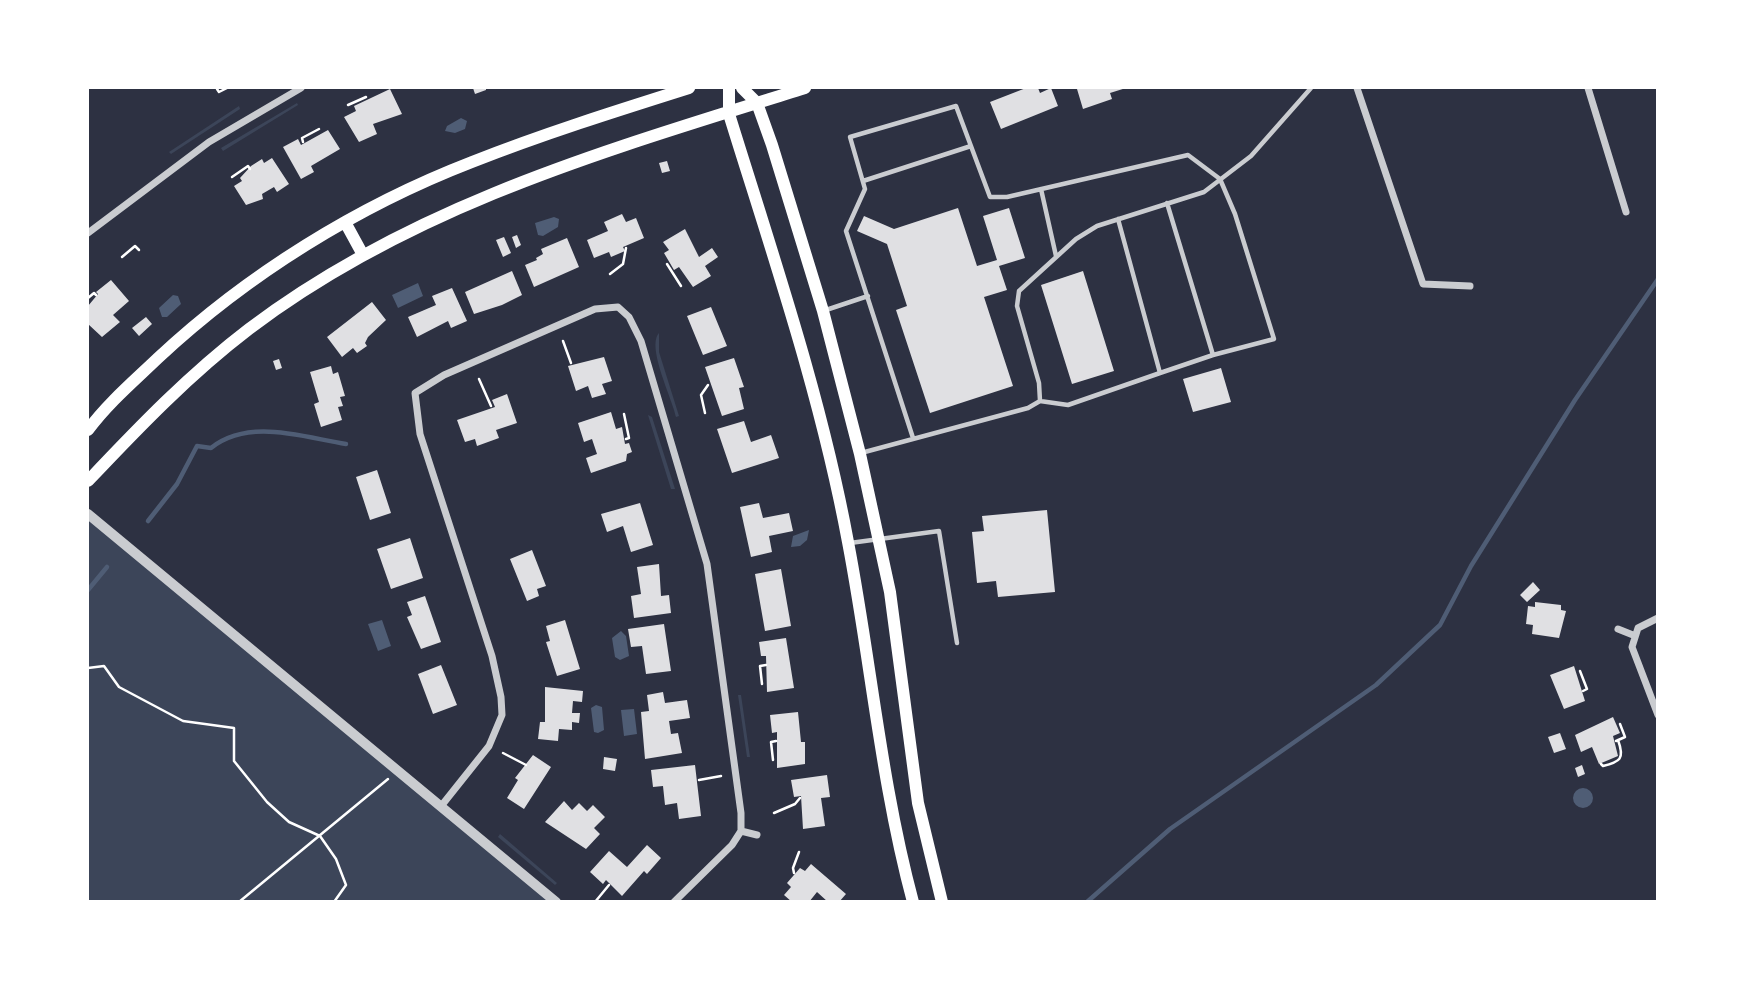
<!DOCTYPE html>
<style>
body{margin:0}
#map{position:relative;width:1745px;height:989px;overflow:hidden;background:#2d3142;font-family:Karla,sans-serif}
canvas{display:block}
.frame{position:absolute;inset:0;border:89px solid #fff;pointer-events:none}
</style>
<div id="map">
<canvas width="1745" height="989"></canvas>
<div class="frame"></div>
</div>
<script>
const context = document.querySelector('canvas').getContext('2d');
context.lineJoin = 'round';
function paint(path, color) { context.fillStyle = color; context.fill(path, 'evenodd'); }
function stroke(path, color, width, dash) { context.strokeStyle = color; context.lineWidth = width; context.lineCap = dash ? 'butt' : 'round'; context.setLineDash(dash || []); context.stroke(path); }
paint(new Path2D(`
 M297 103 298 105 223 151 221 148Z
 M239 106 240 109 171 154 169 152Z
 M659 333V352L679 416 676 417C673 400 646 347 659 333Z
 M648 415 652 417 675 489H671Z
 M88 512 553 901H88Z
 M738 695H741L750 757H747Z
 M500 834 557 883 555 885 498 837Z`), '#3c4559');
paint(new Path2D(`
 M461 118 467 121 465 129 455 133 445 131 447 126Z
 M554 217 559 219 558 227 543 236 538 235 535 223Z
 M418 283 423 296 398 308 392 295Z
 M173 295 178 296 181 304 167 317H162L159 308Z
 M809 530 807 540 800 546 791 547 793 536Z
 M382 620 391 646 378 651 368 624Z
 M621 631 626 636 629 656 620 660 615 657 612 638Z
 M596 705 602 707 604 730 598 733 594 732 591 708Z
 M634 709 637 734 624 736 621 710Z
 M1573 798a10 10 0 1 1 20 0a10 10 0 1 1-20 0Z`), '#4f5d75');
stroke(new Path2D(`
 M148 521 177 484 197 446 211 448C249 418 302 437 346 444
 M88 590 107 567
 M1087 902 1170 829 1376 685 1440 625 1471 566 1575 400 1658 279`), '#4f5d75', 4.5);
paint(new Path2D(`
 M473 88H486V90L475 94Z
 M1026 88H1038L1040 93 1051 88 1058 106 1001 129 990 102Z
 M1081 88H1126L1110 93 1112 99 1083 109 1077 89Z
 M390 89 402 114 373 124 377 134 359 142 344 117 356 111 354 106Z
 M328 130 340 149 311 166 314 172 301 179 283 147 298 139 301 145Z
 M272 158 289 184 277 192 274 187 262 194 263 199 246 205 234 186 242 181 240 178 251 166 262 159 264 163Z
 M667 161 670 171 662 173 659 163Z
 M958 208 977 266 997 260 983 216 1009 208 1025 258 999 266 1007 290 984 297 1013 386 930 413 896 310 907 306 887 244 857 231 864 216 894 229Z
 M622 214 626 222 636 218 644 238 623 247 625 251 611 257 609 252 594 258 587 240 608 231 604 222Z
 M685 229 699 257 712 248 718 257 705 266 711 276 693 287 679 267 674 270 664 253 669 250 663 242Z
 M517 235 521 245 516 248 512 237Z
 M504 237 511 253 503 257 496 240Z
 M567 238 579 267 534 287 525 265 537 260 536 258 543 254 541 249Z
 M512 271 522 295 502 305 474 314 465 292Z
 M1083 271 1114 371 1072 384 1041 285Z
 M111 280 129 301 113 315 120 322 102 337 88 324V306L98 294 96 292Z
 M452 288 467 321 451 328 448 321 417 337 408 317 436 305 432 296Z
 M372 302 386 320 368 337 365 343 367 346 357 353 353 348 342 357 327 337Z
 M711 307 727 346 703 355 687 316Z
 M146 317 152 324 139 336 132 328Z
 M604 357 612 381 602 384 606 394 592 398 588 386 576 391 568 366Z
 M734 358 744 387 739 388 744 409 722 416 705 367Z
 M279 359 282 368 276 370 273 361Z
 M331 366 333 374 338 372 345 396 340 397 343 406 338 407 342 420 321 427 314 404 319 402 310 372Z
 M1221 368 1231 402 1193 412 1183 379Z
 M507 394 517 423 496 430 499 438 477 446 475 439 465 442 457 420 495 407 492 400Z
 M611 412 616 429 622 427 625 444 629 443 632 452 627 454 626 461 591 473 586 458 597 454 592 439 584 442 578 423Z
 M744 421 751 442 771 435 779 458 732 473 717 429Z
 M377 470 391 513 370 520 356 477Z
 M640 503 653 545 631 552 623 526 607 532 601 514Z
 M759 503 763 518 789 513 793 531 769 536 772 552 751 557 740 507Z
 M1047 510 1055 592 998 597 996 581 977 583 972 532 984 531 982 516Z
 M410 538 423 578 391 589 377 549Z
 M532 550 546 586 537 589 539 596 527 601 510 559Z
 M659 564 661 596 669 595 671 613 634 618 631 596 641 594 637 567Z
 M781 569 791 626 765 631 755 574Z
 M1533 582 1540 590 1527 602 1520 595Z
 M425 596 441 642 421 649 407 617 412 615 407 602Z
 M1535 602 1561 605V610L1566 611 1559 638 1532 634 1533 625 1526 624 1528 606 1535 607Z
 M565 620 580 669 557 676 546 642 550 641 546 626Z
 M664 624 671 671 646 674 642 646 631 647 628 629Z
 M786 638 794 688 767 692 766 656H761L759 642Z
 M441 665 457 705 433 714 418 674Z
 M1574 666 1585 701 1564 709 1550 675Z
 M545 687 583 691 582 702 573 701 572 713H580L579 723 572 722V730L559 729 558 741 538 739 540 722H545Z
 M663 692 665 703 687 700 690 718 669 721 671 734 678 733 682 753 645 759 641 712 649 711 647 695Z
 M798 712 801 742H805V764L777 768V732L772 733 770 715Z
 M1613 717 1620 733 1613 736 1618 756 1599 764 1592 747 1581 752 1575 735Z
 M1560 733 1566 749 1554 753 1548 737Z
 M533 755 551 767 524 809 507 798 518 780 515 778Z
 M604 757 617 759 615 771 603 769Z
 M695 765 701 816 679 819 677 803 665 805 663 786 653 787 651 770Z
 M1582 765 1585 774 1578 777 1575 768Z
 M827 775 830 797 821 798 825 826 803 829 801 796 794 797 791 780Z
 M564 801 572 810 579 803 587 811 593 805 605 817 594 828 600 834 586 849 545 822Z
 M647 845 661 858 647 874 644 871 622 896 606 880 603 884 590 872 609 851 627 867Z
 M811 864 846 894 839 902H828L817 892 809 902H792L784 895 791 887 787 883 800 868 805 871Z`), '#e0e0e3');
stroke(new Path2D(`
 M217 89 219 92 227 88
 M348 105 366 97
 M303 142 302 138 319 129
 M232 177 248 166 250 169
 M122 257 135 246 139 250
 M667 264 681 286
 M610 274 623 264 626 248
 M88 298 94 293 96 295
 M563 341 571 363
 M479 379 491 406
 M705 413 701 395 708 385
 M624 414 629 438 626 439
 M88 668 104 666 119 687 183 721 234 728V761L267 802 289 822 320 836 336 859 346 885 334 902
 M1580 671 1587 689 1583 691
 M762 684 760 666 766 665
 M1616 741 1625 737 1620 724
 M503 753 526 765
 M773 760 771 742 776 741
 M1601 764 1603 766C1620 762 1625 759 1618 740
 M699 780 721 776
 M774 813 795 804 800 798
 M794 873 793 868 799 852
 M239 902 388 779
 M595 902 609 885`), '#fff', 2.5);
stroke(new Path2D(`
 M863 181 971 146
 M1041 189 1056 256
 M826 310 868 296
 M1160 373 1213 355 1167 203
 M1040 401 1068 405 1160 373 1118 219
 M913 438 846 231 865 189 850 137 956 106 990 197H1007L1188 155 1220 179 1235 214 1274 339 1213 355
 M861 453 1028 408 1040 401 1039 383 1017 306 1019 291 1076 239 1097 226 1204 192 1251 156 1311 88
 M850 543 939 531 957 643`), '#caccd0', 4.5);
stroke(new Path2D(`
 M1357 88 1423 284 1470 286
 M1588 88 1626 212
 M88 233 209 142 301 88
 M1658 618 1638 628 1632 647 1658 715
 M1618 629 1633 635
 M442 805 489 746 502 715 501 697 492 656 420 434 415 393 444 375 595 309 618 307 629 317 641 341 707 564 741 813V831L732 845 674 902
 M741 831 757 835`), '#caccd0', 7);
stroke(new Path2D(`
 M88 514 556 902`), '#caccd0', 10);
stroke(new Path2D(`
 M729 88V114C773 256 821 396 848 542 871 662 881 783 913 902
 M742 88 757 103 772 145 823 311 860 454 890 592 918 803 942 902
 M345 222 363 255
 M88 430C108 403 134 381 158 358 248 274 358 206 472 162 543 134 616 111 689 88
 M88 481C139 427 190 374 249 329 414 204 611 149 805 88`), '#fff', 12);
</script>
